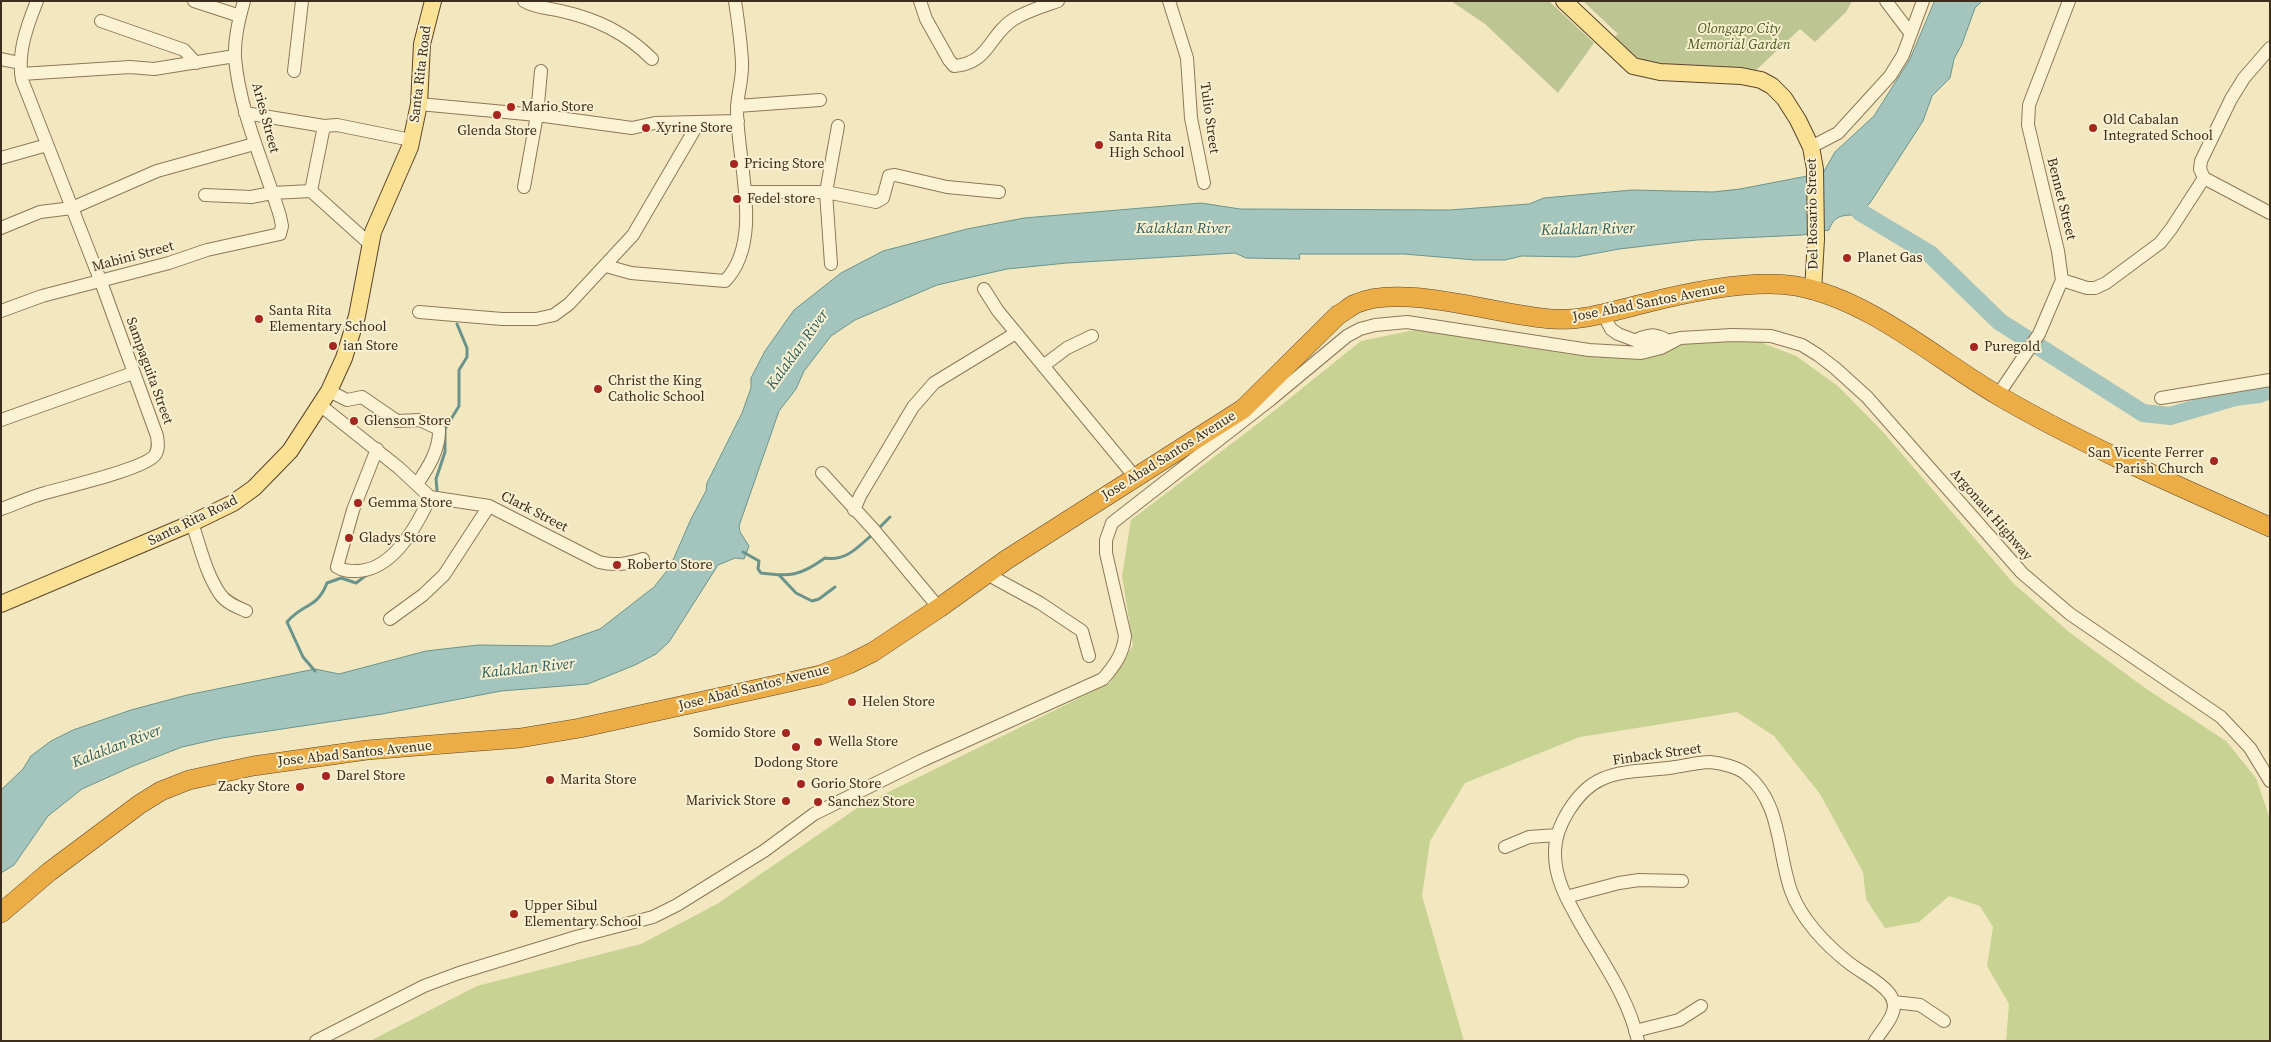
<!DOCTYPE html>
<style>
body{margin:0}
#map{position:relative;width:2271px;height:1042px;overflow:hidden;background:#f3e7c0;font-family:"Source Serif 4",serif}
canvas{display:block}
.frame{position:absolute;inset:0;border:2px solid #3c2d1c;pointer-events:none}
</style>
<div id="map">
<canvas width="2271" height="1042"></canvas>
<div class="frame"></div>
</div>
<script>
const context = document.querySelector('canvas').getContext('2d');
context.lineJoin = 'round';
function paint(path, color) { context.fillStyle = color; context.fill(path, 'evenodd'); }
function stroke(path, color, width, dash) { context.strokeStyle = color; context.lineWidth = width; context.lineCap = dash ? 'butt' : 'round'; context.setLineDash(dash || []); context.stroke(path); }
function drawText(font, color, halo, rows, align = 'center') {
  context.font = font + ' "Source Serif 4",serif'; context.lineWidth = 4; context.setLineDash([]); context.textBaseline = 'middle'; context.strokeStyle = halo; context.fillStyle = color; for (const [text, x, y, turn = 0] of rows) {
    context.save(); context.translate(x, y); context.rotate((+turn || 0) * Math.PI / 180); context.textAlign = isNaN(turn) ? turn : align; if (halo) context.strokeText(text, 0, 0); context.fillText(text, 0, 0); context.restore();
  }
}
paint(new Path2D(`
 M1419 329 1574 355 1642 358 1684 342 1755 340 1796 356 1838 386 1883 432 2013 583 2069 632 2145 688 2226 741 2256 778 2270 819V1041H2006L2009 1004 1987 966 1993 927 1980 906 1949 896 1919 922 1885 928 1866 899 1863 872 1820 794 1774 736 1737 712 1580 737 1465 783 1430 841 1422 896 1464 1041H370L477 986 641 944 717 904 860 806 1110 683 1133 645 1122 576 1131 520 1264 419 1361 341Z`), '#c7d293');
paint(new Path2D(`
 M1451 1H1549L1594 43 1558 93 1485 24Z
 M1583 1H1852L1846 12 1815 42 1800 29 1752 74 1640 66 1613 38 1618 34Z`), '#bdc693');
const water = new Path2D(`
 M1935 1H1982L1975 8 1962 44 1954 59 1950 78 1932 96 1923 121 1870 203 1858 215C1843 215 1834 215 1829 230L1802 235 1697 240 1619 249 1576 257 1522 256 1505 260H1475L1404 254H1299L1300 259 1246 258 1235 253 1067 263 1007 269 937 285 855 320 831 336 804 371 796 389 779 411 739 526 740 532 749 546 744 559 735 558 718 565 669 642 656 654 635 665 588 684 501 691 382 714 222 738 182 747 133 766 82 789 48 816 14 865 1 873V790L23 769 31 756 51 741 73 730 131 710 187 695 315 669 339 674 426 651 478 645 551 646 600 629 654 587 670 567 691 519 706 491 707 483 742 413 751 388V378L765 351 794 310 841 273 883 251 967 229 1024 218 1201 203 1240 209 1450 210 1529 204 1544 198 1632 190 1713 192 1740 189 1823 173 1835 152 1874 116 1910 59Z`);
paint(water, '#a4c5bd');
stroke(water, '#69948c', 1);
stroke(new Path2D(`
 M437 490 436 479 445 452V429L459 406V370L467 357V348L457 324
 M878 529 890 517
 M743 552 759 561 758 569 761 573C790 577 800 576 825 558 846 562 859 546 874 533
 M780 576 796 593 812 601 819 599 835 587
 M315 671 303 657 287 622C303 603 317 609 327 583L341 578 356 583 368 574`), '#69948c', 3);
stroke(new Path2D(`
 M1853 190 1860 212 1930 254 2000 322 2143 413 2170 416 2235 397 2259 394 2270 390`), '#a4c5bd', 18);
const minor = new Path2D(`
 M194 1 240 16
 M524 1C536 8 548 8 561 11 597 19 626 33 652 59
 M920 1 926 19 949 60 954 66C990 63 989 34 1014 19 1027 11 1044 6 1058 1
 M1169 1 1187 58 1191 118 1204 183
 M1886 1 1911 34
 M101 21 184 50 196 63
 M2270 48 2244 78 2231 99 2201 161 2200 169 2204 178 2270 213
 M1 59 20 63
 M294 71 302 1
 M21 74 130 67 154 69 235 56
 M419 104 537 115 632 128 655 123 738 121
 M737 106 820 100
 M245 113 324 126 311 191
 M324 126 337 125 411 140
 M1811 147 1838 133 1890 76 1903 55 1923 1
 M1 158 47 145
 M524 187 537 115 541 71
 M745 192H826L876 202 883 198 889 176 895 175 947 187 999 192
 M205 195 251 197 272 193 311 191 371 245
 M1 228 40 212 72 208 157 171 254 144
 M831 264 826 192 838 126
 M606 266 631 273 725 281C765 240 736 159 737 107 738 92 743 77 742 62 741 42 738 21 735 1
 M2062 280 2087 288H2095L2106 283 2160 243 2171 229 2204 178
 M984 289 998 311 1135 477
 M1 311 42 296 169 263 207 250 280 234 282 226 280 216C264 164 240 113 235 58 234 40 239 18 244 1
 M419 312 502 319H536L554 315 569 304 633 235 699 122
 M1603 314 1611 329 1618 334 1647 345 1680 338 1732 335 1771 336 1802 345 1818 355 1835 368 1867 397 2022 573 2070 614 2221 717 2250 748 2270 781
 M1636 340C1648 334 1654 334 1665 339
 M1043 366 1067 348 1092 336
 M329 391 347 400 362 397 397 421 420 420 439 429C440 449 428 468 417 484
 M1998 395 2039 334 2062 280 2058 251 2028 125 2029 105 2069 1
 M2161 398 2270 380
 M320 405 399 468 430 497 489 506 599 562C615 566 627 564 643 559
 M1 420 133 373
 M377 449 353 510 337 567C343 571 349 571 356 571 392 571 417 526 430 497
 M822 473 874 530 939 608
 M1 509C16 504 30 497 45 493 65 487 145 469 155 455 159 449 158 443 157 436L101 282 22 80C17 53 27 26 37 1
 M854 510 860 496 913 407 934 383 1016 333
 M192 523C200 546 206 574 220 594 226 603 237 607 246 611
 M987 574 1040 603 1082 631 1089 656
 M390 619 423 595 444 575 489 506
 M1505 847 1529 837 1557 835
 M1566 897 1619 883 1639 880 1682 881
 M1894 1002 1920 1005 1944 1021
 M1635 1031 1679 1020 1701 1006
 M316 1041 424 986 459 973 576 937 653 917 677 905 764 851 814 814 921 761 1103 679C1115 665 1123 654 1125 636L1106 553V540L1112 523 1270 400 1347 336 1360 329 1375 325 1407 322 1589 350 1641 353 1661 348 1680 338
 M1638 1041C1629 998 1601 960 1580 923 1568 901 1555 880 1555 854 1554 827 1577 790 1602 779 1624 769 1652 771 1675 767 1686 766 1698 762 1710 762 1720 763 1738 767 1746 774 1782 803 1777 852 1791 891 1801 919 1826 945 1849 963 1862 973 1878 980 1889 993 1892 997 1894 1002 1894 1007 1893 1019 1881 1031 1875 1041`);
const major = new Path2D(`
 M1564 1 1633 66 1660 72 1741 76 1761 80 1772 86 1784 98 1798 120 1811 147 1815 169 1816 239 1813 291
 M1 604 192 523 233 503 254 488 290 451 329 391 344 358 357 316 373 232 410 147 419 104 422 44 433 1`);
const highway = new Path2D(`
 M1 913 49 872 140 804 161 791 189 780 253 766 367 750 520 738 580 728 776 685 820 675 849 664 873 652 939 608 1006 560 1243 409 1338 315C1344 312 1349 307 1355 304 1402 282 1499 316 1553 319 1584 321 1613 311 1642 304 1685 293 1752 279 1796 286 1869 299 1936 359 1999 396 2085 446 2178 486 2270 527`);
stroke(minor, '#8e7756', 14);
stroke(major, '#5b442b', 18);
stroke(highway, '#5b442b', 20);
stroke(minor, '#fcf3d5', 12);
stroke(major, '#fae194', 16);
stroke(highway, '#ecad47', 19);
for (const [x, y, r, color] of [
 [511,107,5,"#a4261f"],
 [497,115,5,"#a4261f"],
 [646,128,5,"#a4261f"],
 [2093,128,5,"#a4261f"],
 [1099,145,5,"#a4261f"],
 [734,164,5,"#a4261f"],
 [737,199,5,"#a4261f"],
 [1847,258,5,"#a4261f"],
 [259,319,5,"#a4261f"],
 [333,346,5,"#a4261f"],
 [1974,347,5,"#a4261f"],
 [598,389,5,"#a4261f"],
 [354,421,5,"#a4261f"],
 [2214,461,5,"#a4261f"],
 [358,503,5,"#a4261f"],
 [349,538,5,"#a4261f"],
 [617,565,5,"#a4261f"],
 [852,702,5,"#a4261f"],
 [786,733,5,"#a4261f"],
 [818,742,5,"#a4261f"],
 [796,747,5,"#a4261f"],
 [326,776,5,"#a4261f"],
 [550,780,5,"#a4261f"],
 [801,784,5,"#a4261f"],
 [300,787,5,"#a4261f"],
 [786,801,5,"#a4261f"],
 [818,802,5,"#a4261f"],
 [514,914,5,"#a4261f"]
]) { const dot = new Path2D(); dot.arc(x, y, r, 0, 2 * Math.PI); context.fillStyle = color; context.fill(dot); stroke(dot, '#f9f0d1', 2); }
drawText('italic 14px', '#495b20', '#f9f0d1', [
 ["Olongapo City",1739,29],
 ["Memorial Garden",1739,45]
]);
drawText('14px', '#3c2d1c', '#f9f0d1', [
 ["Santa Rita Road",421,74,-83],
 ["Aries Street",265,118,75],
 ["Tulio Street",1209,118,82],
 ["Bennet Street",2061,199,76],
 ["Del Rosario Street",1813,214,-91],
 ["Mabini Street",133,257,-15],
 ["Jose Abad Santos Avenue",1649,303,-11],
 ["Sampaguita Street",149,371,70],
 ["Jose Abad Santos Avenue",1169,456,-32],
 ["Clark Street",534,512,27],
 ["Argonaut Highway",1991,515,49],
 ["Santa Rita Road",193,521,-26],
 ["Jose Abad Santos Avenue",754,688,-14],
 ["Jose Abad Santos Avenue",355,754,-6],
 ["Finback Street",1657,755,-8]
]);
drawText('14px', '#3c2d1c', '#f9f0d1', [
 ["Mario Store",521,107],
 ["Old Cabalan",2103,120],
 ["Integrated School",2103,136],
 ["Xyrine Store",656,128],
 ["Glenda Store",497,131,"center"],
 ["Santa Rita",1109,137],
 ["High School",1109,153],
 ["Pricing Store",744,164],
 ["Fedel store",747,199],
 ["Planet Gas",1857,258],
 ["Santa Rita",269,311],
 ["Elementary School",269,327],
 ["ian Store",343,346],
 ["Puregold",1984,347],
 ["Christ the King",608,381],
 ["Catholic School",608,397],
 ["Glenson Store",364,421],
 ["San Vicente Ferrer",2204,453,"right"],
 ["Parish Church",2204,469,"right"],
 ["Gemma Store",368,503],
 ["Gladys Store",359,538],
 ["Roberto Store",627,565],
 ["Helen Store",862,702],
 ["Somido Store",776,733,"right"],
 ["Wella Store",828,742],
 ["Dodong Store",796,763,"center"],
 ["Darel Store",336,776],
 ["Marita Store",560,780],
 ["Gorio Store",811,784],
 ["Zacky Store",290,787,"right"],
 ["Marivick Store",776,801,"right"],
 ["Sanchez Store",828,802],
 ["Upper Sibul",524,906],
 ["Elementary School",524,922]
], 'left');
drawText('italic 15px', '#295e5e', '#f9f0d1', [
 ["Kalaklan River",1183,229],
 ["Kalaklan River",1588,230,-1],
 ["Kalaklan River",798,350,-54],
 ["Kalaklan River",528,669,-6],
 ["Kalaklan River",117,747,-21]
]);
</script>
